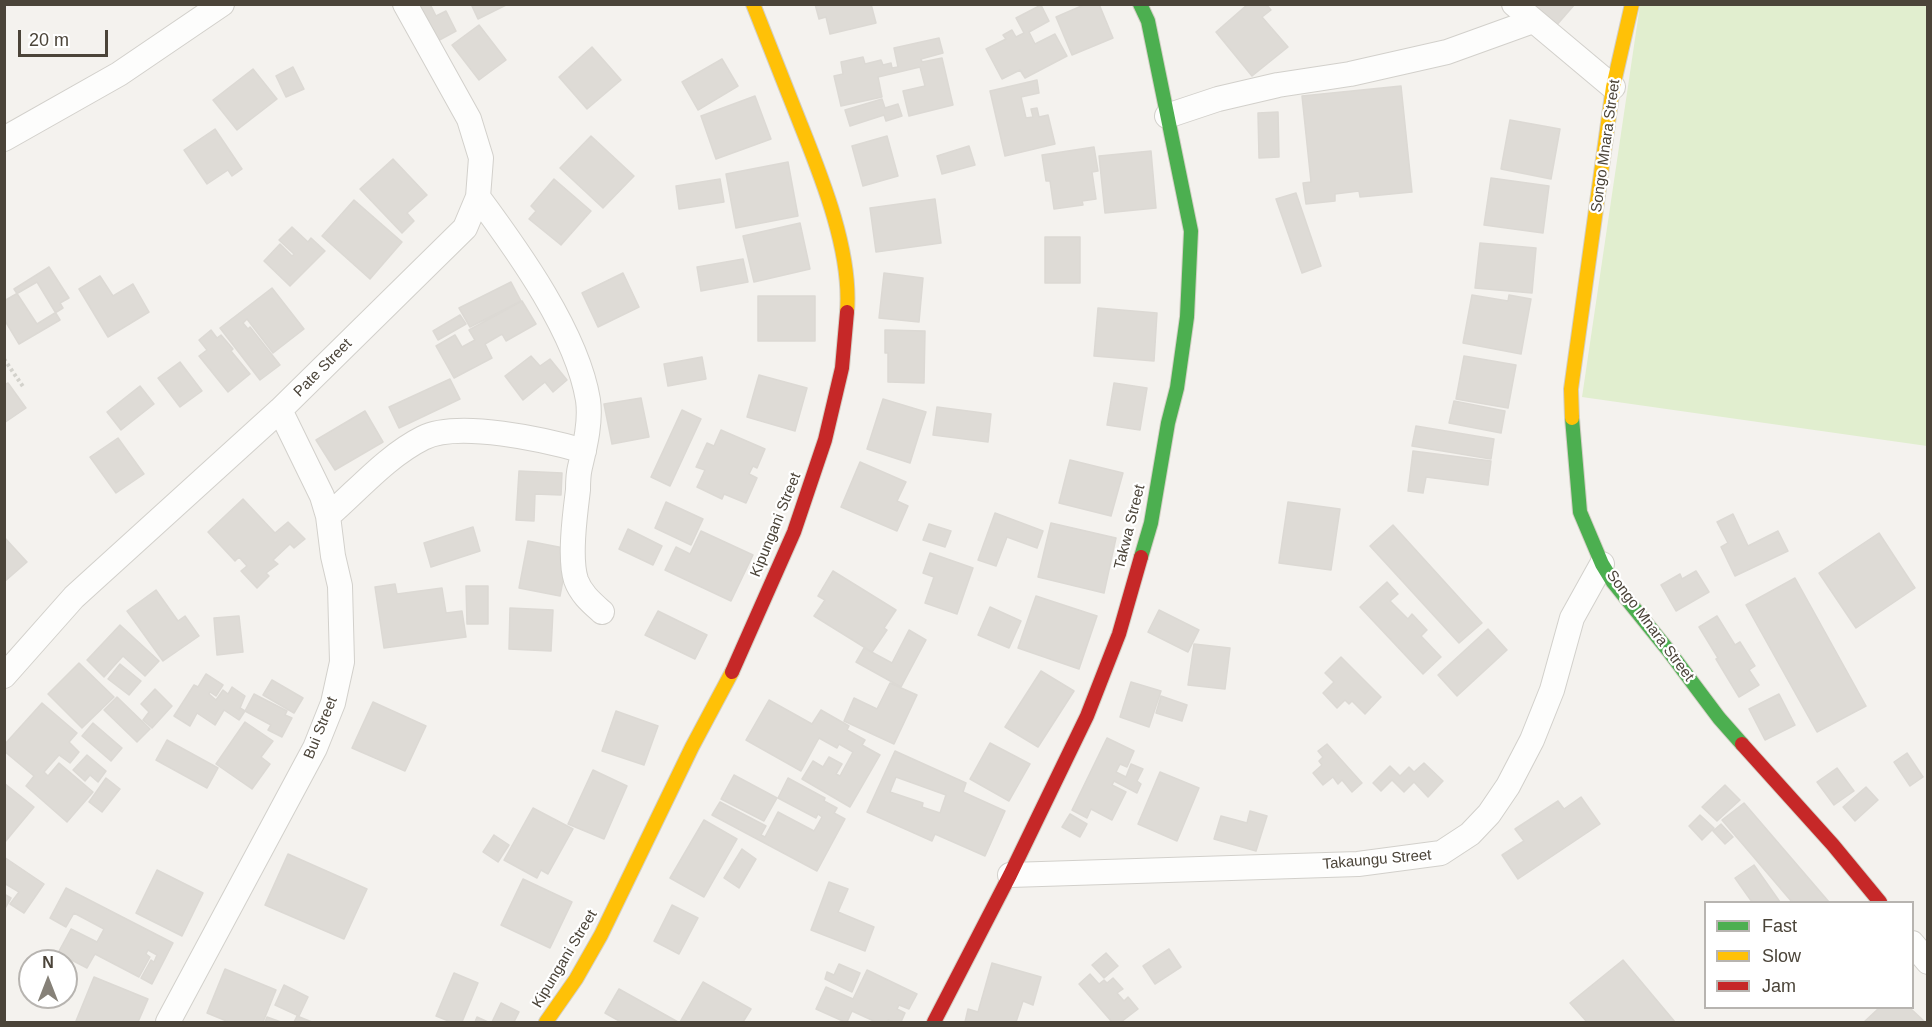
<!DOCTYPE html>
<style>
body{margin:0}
#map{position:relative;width:1932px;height:1027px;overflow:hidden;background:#f4f2ee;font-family:Helvetica,sans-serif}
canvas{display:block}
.frame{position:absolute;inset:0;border:6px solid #4b4439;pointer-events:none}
.legend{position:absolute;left:1704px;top:901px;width:210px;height:108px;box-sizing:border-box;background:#fff;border:2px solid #b7b4b0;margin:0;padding:8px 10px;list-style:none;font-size:18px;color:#4b4439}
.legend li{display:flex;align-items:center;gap:12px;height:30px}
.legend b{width:30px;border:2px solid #b7b4b0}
.north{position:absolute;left:18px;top:949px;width:60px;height:60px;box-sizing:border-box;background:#fff;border:2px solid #b7b4b0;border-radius:50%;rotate:0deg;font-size:16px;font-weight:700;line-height:24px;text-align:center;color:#4b4439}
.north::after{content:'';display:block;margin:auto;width:21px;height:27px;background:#868178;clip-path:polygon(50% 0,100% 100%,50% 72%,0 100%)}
.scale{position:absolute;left:18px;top:30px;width:90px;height:27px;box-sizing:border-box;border:3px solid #4b4439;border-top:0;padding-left:8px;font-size:18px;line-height:21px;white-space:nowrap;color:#4b4439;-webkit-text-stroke:4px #fff;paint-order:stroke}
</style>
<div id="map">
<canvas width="1932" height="1027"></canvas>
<div class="frame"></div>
<ul class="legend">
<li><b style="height:8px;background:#4caf50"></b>Fast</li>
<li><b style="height:8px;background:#ffc107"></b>Slow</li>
<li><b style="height:8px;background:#c62828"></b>Jam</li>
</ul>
<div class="north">N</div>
<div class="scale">20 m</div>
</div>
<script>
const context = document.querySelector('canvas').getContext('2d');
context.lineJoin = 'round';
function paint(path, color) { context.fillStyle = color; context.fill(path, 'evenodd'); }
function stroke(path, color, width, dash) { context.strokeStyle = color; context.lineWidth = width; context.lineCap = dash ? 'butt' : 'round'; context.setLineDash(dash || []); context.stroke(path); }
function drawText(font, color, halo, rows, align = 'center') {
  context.font = font + ' Helvetica,sans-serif'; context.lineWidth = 4.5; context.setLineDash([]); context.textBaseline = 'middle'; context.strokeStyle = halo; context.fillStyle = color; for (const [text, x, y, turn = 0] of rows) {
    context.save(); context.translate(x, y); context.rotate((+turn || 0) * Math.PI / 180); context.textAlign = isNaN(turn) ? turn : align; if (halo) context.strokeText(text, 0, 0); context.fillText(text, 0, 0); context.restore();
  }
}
paint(new Path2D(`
 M1640 5H1927V446L1582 397Z`), '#e1eecf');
const building = new Path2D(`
 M412 4H430L436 16 446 11 456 31 434 43Z
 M471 4H508L478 19Z
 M815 4H871L876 23 830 34 826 17 819 19Z
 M1086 4H1099L1113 38 1072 55 1056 17Z
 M1248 4H1266L1271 10 1262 17 1288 47 1252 76 1216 32Z
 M1532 4H1575L1555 27Z
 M1041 5 1049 21 1029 32 1035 44 1055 34 1067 56 1025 78 1020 70 1002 79 986 49 1006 39 1003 35 1012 30 1016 37 1024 33 1016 18Z
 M479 25 506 60 479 80 452 45Z
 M939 38 943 53 921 59 922 62 942 58 953 105 909 116 903 91 925 86 920 67 878 77 882 97 841 106 834 76 843 74 841 62 863 57 865 64 881 60 883 65 891 63 892 68 898 67 894 48Z
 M592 47 621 80 587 109 559 77Z
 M722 59 738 86 698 110 682 82Z
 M293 67 304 89 286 97 276 76Z
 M253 69 277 99 237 130 213 100Z
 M1037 80 1039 93 1021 97 1026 118 1033 117 1031 109 1037 108 1039 117 1048 115 1055 144 1005 156 990 91Z
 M1401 86 1412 192 1360 197 1359 191 1335 194V201L1306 204 1303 183 1311 182 1302 96Z
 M755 96 771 139 716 159 701 116Z
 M882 99 885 108 898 104 902 116 886 121 884 115 850 126 845 110Z
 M1278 112 1279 157 1259 158 1258 113Z
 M1510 120 1560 129 1551 179 1501 169Z
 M215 129 242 169 232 176 228 170 207 184 184 150Z
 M591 136 634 176 603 208 560 168Z
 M887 136 898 176 863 186 852 146Z
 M969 146 975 165 942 174 937 156Z
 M1094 147 1098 171 1092 172 1096 199 1082 201 1083 205 1054 209 1050 181H1046L1042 155Z
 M1151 151 1156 208 1105 213 1099 156Z
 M393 159 427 195 407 213 414 221 402 233 360 189Z
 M788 162 798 216 736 228 726 174Z
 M1491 178 1549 186 1543 233 1484 225Z
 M554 179 591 211 561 245 529 219 536 211 531 206Z
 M720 179 724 202 679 209 676 186Z
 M1296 193 1321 266 1302 273 1276 199Z
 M935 199 941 243 876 252 870 208Z
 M354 200 402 242 370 279 322 236Z
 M800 223 810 269 754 282 743 236Z
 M292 227 308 242 311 238 325 251 290 286 264 261 280 244 292 256 294 254 279 240Z
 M1045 237H1080V283H1045Z
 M1480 243 1536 248 1532 293 1475 288Z
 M743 259 748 282 701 291 697 267Z
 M49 267 69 298 60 303 63 308 37 324 14 289Z
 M623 273 639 307 598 327 582 293Z
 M884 273 923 278 919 322 879 318Z
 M100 276 113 296 133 284 149 312 108 337 79 289Z
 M37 282 60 320 19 344 4 319V301Z
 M511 282 521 301 470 327 459 308Z
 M272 288 304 329 273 353 247 319 243 323 248 329 250 327 280 365 260 380 220 328Z
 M1472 295 1508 301 1509 295 1531 299 1521 354 1463 343Z
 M758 296H815V341H758Z
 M522 301 536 324 506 341 502 334 485 344 492 358 454 378 436 346 455 335 462 347 475 340 469 330Z
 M1098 308 1157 313 1154 361 1094 356Z
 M460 315 466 324 438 340 433 331Z
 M211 330 217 338 221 335 233 349 231 351 250 374 228 392 199 356 207 350 199 340Z
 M885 330 925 331 924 383 888 382V353H885Z
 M531 356 540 366 550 359 567 380 553 392 545 382 523 400 505 376Z
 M1464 356 1516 365 1508 408 1456 399Z
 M702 357 706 379 668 386 664 364Z
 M180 362 202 391 180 407 158 378Z
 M759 375 807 388 795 431 747 417Z
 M450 379 460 399 399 428 389 407Z
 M8 383 26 408 4 423V385Z
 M1114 383 1147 388 1140 430 1107 425Z
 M140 386 154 404 121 430 107 412Z
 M641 398 649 437 612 444 604 404Z
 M883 399 926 412 910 463 867 449Z
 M1454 401 1505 411 1501 433 1449 423Z
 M937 407 991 414 988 442 933 435Z
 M682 410 701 419 670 486 651 477Z
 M365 411 383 442 335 470 316 440Z
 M1416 426 1494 439 1491 459 1412 446Z
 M721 430 765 449 757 468 753 466 749 474 757 478 746 503 724 494 722 499 697 487 705 470 696 467 707 443 714 446Z
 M118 438 144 474 116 493 90 457Z
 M1413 451 1491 461 1488 485 1426 477 1423 493 1408 491Z
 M1070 460 1123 473 1111 516 1059 503Z
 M860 462 906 482 897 501 908 506 897 531 841 507Z
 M519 471 562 473 561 495 535 494 534 521 516 520Z
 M243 499 275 533 288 522 305 539 294 548 290 544 273 560 278 564 266 573 269 576 257 588 241 571 247 566 239 557 235 561 208 532Z
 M666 502 703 519 691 545 655 528Z
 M1288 502 1340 509 1331 570 1279 563Z
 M995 513 1043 531 1037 548 1007 537 996 566 978 560Z
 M1733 514 1748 546 1778 531 1788 551 1735 576 1721 547 1728 543 1717 522Z
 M1051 523 1116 538 1104 593 1038 577Z
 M929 524 951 531 945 547 923 540Z
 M1393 525 1482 623 1459 643 1370 546Z
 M473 527 480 551 431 567 424 543Z
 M628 529 662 546 653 565 619 549Z
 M701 531 753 555 731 601 665 570 676 547 690 554Z
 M1879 533 1915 588 1856 628 1819 573Z
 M4 537 27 562 4 582Z
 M528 541 569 549 560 596 519 588Z
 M930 553 973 568 957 614 925 603 934 577 923 573Z
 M833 571 896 610 884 628 887 630 872 652 814 616 825 600 818 596Z
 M1696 571 1709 592 1676 611 1661 585 1680 574 1682 579Z
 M1795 578 1866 706 1817 732 1746 605Z
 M1387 582 1398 594 1390 601 1408 619 1412 614 1427 630 1421 636 1441 657 1423 674 1360 607Z
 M395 584 397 594 442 588 446 613 462 611 466 637 384 648 375 587Z
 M466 586H488V624H467Z
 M156 590 178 621 185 616 199 636 163 661 127 611Z
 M1036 596 1097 616 1079 669 1018 648Z
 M990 607 1021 621 1009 648 978 635Z
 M510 608 553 610 551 651 509 649Z
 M1159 610 1199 630 1188 652 1148 632Z
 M658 611 707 635 695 659 645 635Z
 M239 616 243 652 217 655 214 618Z
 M1717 616 1735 645 1740 642 1755 666 1749 670 1759 685 1739 697 1716 659 1718 658 1699 627Z
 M120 625 159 661 145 676 123 656 104 677 87 660Z
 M1488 629 1507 650 1457 696 1438 675Z
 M909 630 926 640 901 687 856 662 864 648 892 663Z
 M1194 644 1230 648 1225 689 1188 685Z
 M1341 657 1381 697 1365 714 1352 701 1349 704 1345 700 1337 708 1323 693 1334 682 1325 673Z
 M79 663 114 697 82 728 48 694Z
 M120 664 141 681 129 695 108 679Z
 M1041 671 1074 691 1038 747 1005 727Z
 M206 674 223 685 216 696 210 692 209 694 216 700 223 690 228 694 232 687 245 696 240 708 245 711 239 720 224 710 215 725 197 713 190 726 174 716 194 685 198 687Z
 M272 680 303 698 294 713 263 695Z
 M1131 682 1161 691 1149 727 1120 717Z
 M890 683 917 695 894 744 844 721 854 698 877 709Z
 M155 689 172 706 152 728 143 720 149 712 141 704Z
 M254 694 287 711 285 715 292 718 282 737 268 730 271 725 245 711Z
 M1779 694 1795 725 1765 740 1749 709Z
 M1161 696 1187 705 1182 721 1156 713Z
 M117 697 150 729 137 742 104 710Z
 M769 700 812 724 821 710 849 726 847 730 865 740 862 745 880 755 850 807 802 779 813 761 823 767 829 757 842 764 836 774 840 776 853 752 839 744 837 748 819 738 801 771 746 740Z
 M373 702 426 726 405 771 352 748Z
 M42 703 77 733 69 742 79 752 70 763 59 755 44 772 48 776 59 763 93 792 67 822 26 786 34 776 4 751V745Z
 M616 711 658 726 644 765 602 751Z
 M245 722 273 741 261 757 270 764 252 789 216 764Z
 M93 723 122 748 111 761 82 736Z
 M1107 738 1134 751 1127 767 1120 764 1116 772 1126 777 1131 764 1143 769 1137 781 1141 784 1137 793 1114 781 1112 785 1126 792 1112 820 1091 809 1087 818 1072 810Z
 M167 740 218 768 207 788 156 760Z
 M990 743 1030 764 1009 801 970 779Z
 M1327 744 1362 783 1352 792 1342 780 1338 784 1333 777 1323 785 1313 773 1322 765 1319 761 1323 757 1318 751Z
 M895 751 966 783 963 792 1005 811 985 856 935 834 932 841 867 812ZM896 777 946 795 940 813 922 807 923 803 890 792Z
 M1907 753 1923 777 1910 786 1894 762Z
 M87 755 106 771 98 782 90 775 85 781 73 770Z
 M1424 763 1443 781 1428 797 1414 782 1404 792 1392 780 1381 791 1373 783 1390 766 1400 776 1409 767 1414 772Z
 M1837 768 1854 791 1834 805 1817 782Z
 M593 770 627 786 604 839 568 824Z
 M1160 772 1199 788 1177 841 1138 824Z
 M734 775 777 798 764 821 721 799Z
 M106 778 120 789 102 812 89 802Z
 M788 778 825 798 824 801 837 808 834 813 845 819 817 871 712 815 720 802 766 826 761 835 765 837 778 812 814 831 822 817 818 814 816 818 778 798Z
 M4 783 34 807 5 842 4 841Z
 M1725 785 1740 800 1717 821 1702 807Z
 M1866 787 1878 800 1855 821 1843 807Z
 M1581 797 1600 824 1518 879 1502 855 1524 841 1515 829 1558 801 1564 809Z
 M1744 803 1829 902H1792L1722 820Z
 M533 808 573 829 548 874 541 870 537 878 504 860Z
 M1250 811 1267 816 1256 851 1214 839 1221 816 1247 823Z
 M1070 814 1087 824 1080 837 1062 827Z
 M1700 815 1714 828 1702 840 1689 826Z
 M704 820 737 839 704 897 670 878Z
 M1721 824 1733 837 1725 844 1713 831Z
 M494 835 509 845 498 862 483 852Z
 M742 849 756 859 739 888 724 878Z
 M288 854 367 889 344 939 265 905Z
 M4 857 44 884 24 913 10 904 19 892 4 883Z
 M1754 865 1780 902H1752L1735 878Z
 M157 870 203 893 182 936 136 913Z
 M523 879 572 902 550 948 501 925Z
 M829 882 848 889 838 912 874 927 865 951 811 930Z
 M66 888 173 943 152 984 141 978 151 960 154 962 157 955 148 950 146 954 150 957 139 977 95 954 87 968 58 953 71 929 97 942 104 929 74 913 66 927 50 918Z
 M4 894 11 898 4 910Z
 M672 905 698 918 679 954 654 941Z
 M1169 949 1181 967 1155 984 1143 966Z
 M1106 953 1118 966 1104 978 1092 965Z
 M1623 960 1675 1022H1587L1570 1003Z
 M992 963 1041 977 1033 1005 1023 1001 1016 1022H965L968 1009 978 1012Z
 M839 964 860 973 852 992 825 979 827 972 834 975Z
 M225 969 276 990 263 1022H229L207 1013Z
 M867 970 917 994 909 1009 899 1005 897 1009 905 1013 901 1022H894L888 1020 887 1022H876L852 1011 847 1022H845L816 1009 826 987 853 999Z
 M454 973 478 983 462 1022H451L436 1016Z
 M1090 974 1099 984 1104 980 1107 983 1113 978 1123 989 1117 993 1124 1001 1128 997 1138 1009 1121 1022H1112L1079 984Z
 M94 977 148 999 138 1022H80L76 1021Z
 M703 982 751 1009 743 1022H680Z
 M284 985 308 997 299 1016 275 1005Z
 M619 989 678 1022H621L605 1013Z
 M501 1003 519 1012 514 1022H492Z
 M1879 1008H1910L1925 1022H1864Z
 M297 1016 312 1022H294Z
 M267 1017 281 1022H265Z
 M477 1017 488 1022H475Z`);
paint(building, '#dedbd6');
stroke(building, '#dcd9d4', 1.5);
const street = new Path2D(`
 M1514 4 1613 87
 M1167 116 1218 99 1278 85 1350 74 1447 52 1533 21
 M4 139 119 74 222 4
 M478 197C518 251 577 333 588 400 591 422 585 446 580 467 578 475 578 482 578 490 575 514 569 558 576 580 581 594 592 603 602 612
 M328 516C358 490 387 456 423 438 458 420 546 440 584 451
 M4 676 74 597 280 410 465 228 478 197 481 158 469 119 405 4
 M1010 875 1358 864 1441 853 1470 834 1489 814 1508 786 1532 740 1552 690 1572 618 1602 564
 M1912 943 1928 962
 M168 1022 315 748 333 703 342 662 340 586 333 556 328 516 322 496 280 410`);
const fast = new Path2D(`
 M1140 4 1148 21 1191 231 1187 317 1177 388 1168 423 1151 523 1141 557
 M1572 418 1580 512 1602 564 1613 582 1668 650 1719 718 1742 744`);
const slow = new Path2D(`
 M753 4C769 44 784 83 800 123 822 178 852 252 847 312
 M1572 418 1571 389 1613 87 1632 4
 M546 1022 576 979 601 935 692 747 732 672`);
const jam = new Path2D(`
 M732 672 794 532 825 440 842 368 847 312
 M1742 744 1833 845 1880 902
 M934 1022 1010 875 1087 716 1119 634 1141 557`);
stroke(street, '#d2d0cb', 26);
stroke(fast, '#d3cfc5', 16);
stroke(slow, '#d3cfc5', 16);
stroke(jam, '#d3cfc5', 16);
stroke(new Path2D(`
 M4 359 24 388`), '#d3d2cc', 4, [3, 3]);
stroke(street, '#fdfdfc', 24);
stroke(fast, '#4caf50', 14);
stroke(slow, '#ffc107', 14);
stroke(jam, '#c62828', 14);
drawText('15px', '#4b4439', '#fff', [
 ["Songo Mnara Street",1606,146,-82],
 ["Pate Street",323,368,-45],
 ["Kipungani Street",776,525,-68],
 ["Takwa Street",1130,527,-76],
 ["Songo Mnara Street",1650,626,53],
 ["Bui Street",321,728,-68],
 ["Takaungu Street",1377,860,-5],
 ["Kipungani Street",565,959,-59]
]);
</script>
